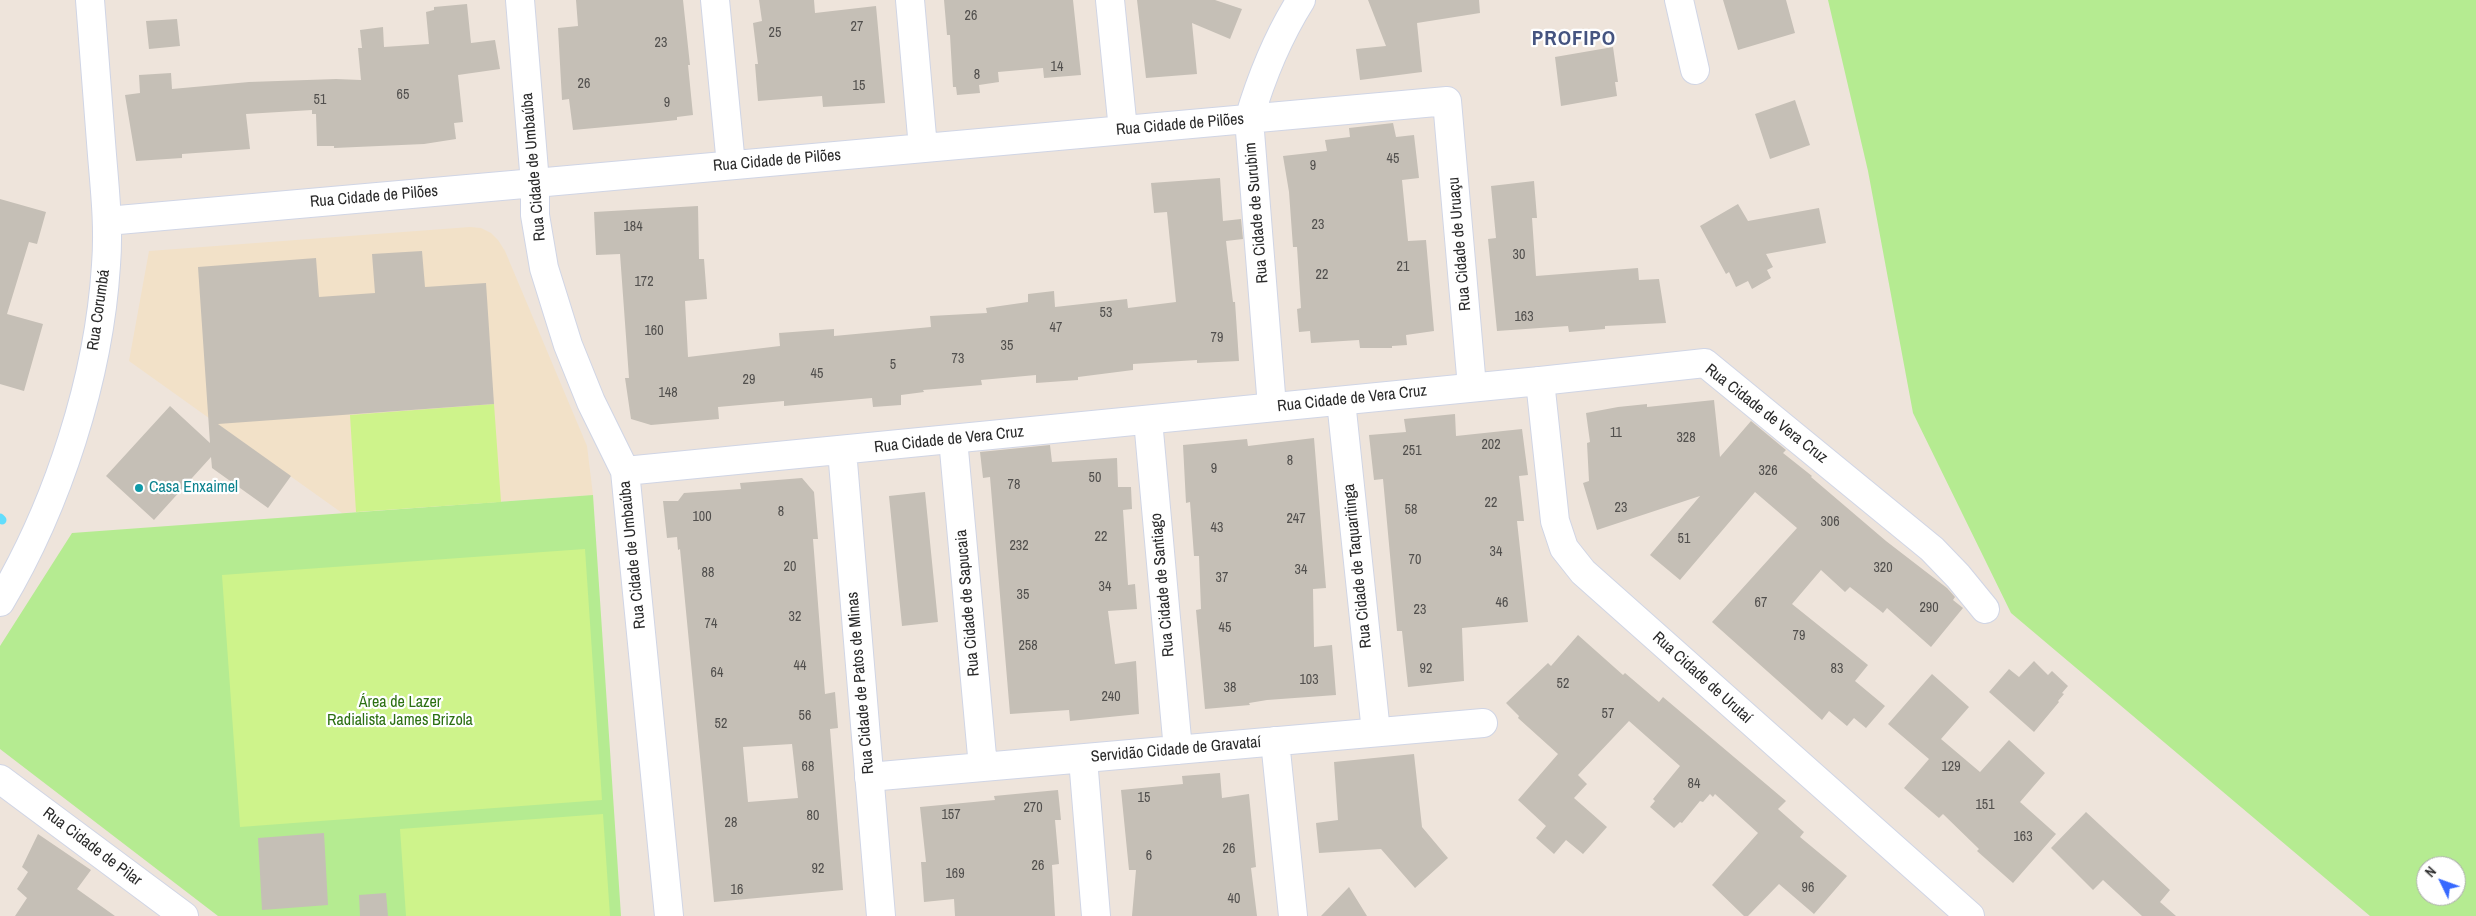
<!DOCTYPE html>
<meta charset="utf-8">
<style>
body{margin:0}
#map{position:relative;width:2476px;height:916px;overflow:hidden;background:#eee4db;font-family:"Archivo Narrow",sans-serif}
canvas{display:block}
.north{position:absolute;left:2416px;top:856px;width:50px;height:50px;box-sizing:border-box;background:#fff;border:1px solid #aaa;border-radius:50%;rotate:312deg;font-size:14px;font-weight:700;line-height:20px;text-align:center;color:#2a2a2a}
.north::after{content:'';display:block;margin:auto;width:18px;height:22px;background:#3769ff;clip-path:polygon(50% 0,100% 100%,50% 72%,0 100%)}
</style>
<div id="map">
<canvas width="2476" height="916"></canvas>
<div class="north">N</div>
</div>
<script>
const context = document.querySelector('canvas').getContext('2d');
context.lineJoin = 'round';
function paint(path, color) { context.fillStyle = color; context.fill(path, 'evenodd'); }
function stroke(path, color, width, dash) { context.strokeStyle = color; context.lineWidth = width; context.lineCap = dash ? 'butt' : 'round'; context.setLineDash(dash || []); context.stroke(path); }
function drawText(font, color, halo, rows, align = 'center') {
  context.font = font + ' "Archivo Narrow",sans-serif'; context.lineWidth = 4.5; context.setLineDash([]); context.textBaseline = 'middle'; context.strokeStyle = halo; context.fillStyle = color; for (const [text, x, y, turn = 0] of rows) {
    context.save(); context.translate(x, y); context.rotate((+turn || 0) * Math.PI / 180); context.textAlign = isNaN(turn) ? turn : align; if (halo) context.strokeText(text, 0, 0); context.fillText(text, 0, 0); context.restore();
  }
}
paint(new Path2D(`
 M470 227 481 228 491 233 498 240 505 251 587 446 593 495 342 513 129 361 149 251Z`), '#f2e1c8');
paint(new Path2D(`
 M1828 0H2476V916H2370L2011 613 1913 413 1868 171ZM2426 866H2456V896H2426Z
 M593 495 621 916H218L0 749V646L72 533Z`), '#b5eb91');
paint(new Path2D(`
 M494 404 501 502 356 512 350 415Z
 M585 549 602 800 240 827 222 575Z
 M603 814 610 916H406L400 829Z`), '#cef38b');
stroke(new Path2D(`
 M0 518 2 520`), '#62ddfc', 9);
paint(new Path2D(`
 M576 0H683L690 65H688L693 115 677 117V120L649 123 573 130 569 99 562 100 558 28 578 26Z
 M759 0H814L815 13 876 6 885 103 823 107 822 96 758 101 755 64H758L753 23 762 21Z
 M944 0H1073L1081 75 1044 78 1043 68 998 72 999 82 979 85 980 93 957 95 956 87H953L950 35H947Z
 M1137 0H1215L1242 9 1230 39 1192 23 1197 74 1146 78Z
 M1368 0H1479L1480 13 1417 23 1422 72 1360 80 1356 49 1386 46Z
 M1723 0H1786L1795 33 1738 50Z
 M467 4 471 43 495 40 500 69 458 75 463 122 454 123 456 139 424 144 334 148V146H317L316 114H312V110L246 114 250 149 182 154V158L136 161 125 95 140 93 139 75 171 73 172 89 249 82 336 79 361 80 358 48H362L360 30 383 27 384 47 429 44 426 12 434 10V7Z
 M177 19 180 46 149 49 146 21Z
 M1613 47 1618 82H1615L1617 96 1561 106 1555 57Z
 M1795 100 1810 145 1770 159 1755 114Z
 M1393 123 1396 137 1414 135 1419 178 1402 180 1408 241 1426 240 1434 331 1406 335 1407 345 1392 346V348H1360L1359 340 1311 343 1310 331 1299 332 1297 309 1301 308 1297 247H1293L1289 192 1283 156 1327 151 1325 140 1350 137 1349 128Z
 M1220 178 1223 221 1241 219 1243 239 1226 241 1233 302H1235L1239 361 1197 363V360L1133 364V370L1078 377V380L1036 383V375L981 380 982 385 923 390 924 392 901 395V405L873 407 872 398 784 406V401L718 407 719 419 651 425 631 419 625 378H629L620 254 596 255 594 212 698 206 699 259H704L707 299 685 301 688 357 780 346 779 333 834 329V336L931 327 930 316 987 313 986 308 1028 302V294L1054 291 1055 307 1127 299 1128 308 1176 302 1167 212 1154 213 1151 183Z
 M1534 181 1537 218H1532L1536 276 1638 268 1639 280 1659 279 1666 323 1605 326V329L1569 332 1568 326 1497 331 1488 239 1496 238 1491 186Z
 M0 199 46 212 37 244 29 242 7 314 43 324 24 391 0 384Z
 M1738 204 1748 221 1819 208 1826 243 1766 254 1773 267 1767 270 1771 278 1752 289 1748 281 1736 287 1729 272 1726 274 1700 226Z
 M422 251 425 287 486 283 494 404 218 424 291 476 268 508 212 468 211 457 154 520 106 476 170 406 210 443 198 267 316 258 319 297 375 293 372 254Z
 M1714 400 1720 457 1751 421 1786 450 1783 453 1812 476 1811 477 1886 541 1947 588 1955 597 1953 600 1963 608 1931 647 1887 608 1883 613 1850 587 1845 592 1821 570 1792 604 1868 665 1855 681 1885 706 1866 728 1854 718 1847 726 1829 711 1822 720 1712 622 1797 528 1755 492 1680 580 1650 555 1700 496 1597 530 1583 483 1589 481 1587 443 1590 442 1586 413 1618 407 1647 404V407Z
 M1455 414 1456 436 1522 429 1528 475 1519 476 1524 521H1517L1528 622 1462 628 1464 681 1408 687 1402 631H1397L1383 479 1374 480 1369 435 1406 432 1404 419Z
 M1314 438 1326 588 1313 589 1314 647 1332 645 1336 695 1267 700 1249 703 1250 705 1205 709 1196 610 1201 609 1199 556H1194L1190 502 1186 503 1183 445 1247 439 1248 446Z
 M1050 445 1052 462 1117 458 1118 487H1131L1132 509 1123 510 1128 585 1135 584 1137 609 1108 611 1115 664 1136 661 1139 714 1070 721 1069 710 1010 714 990 477 983 478 980 452Z
 M802 478 814 492 818 539H813L825 694 835 692 838 728 830 729 843 890 714 902 680 549 678 550 677 537 667 538 663 501H678L684 493 741 489 740 483ZM792 744 798 798 748 802 743 747Z
 M925 492 938 622 902 626 889 496Z
 M1578 635 1623 675 1625 673 1659 702 1663 697 1786 801 1778 809 1804 832 1800 837 1847 876 1814 914 1779 884 1748 916H1744L1712 885 1758 833 1715 794 1713 797 1710 794 1703 802 1700 801 1682 823 1680 822 1674 828 1650 807 1655 801 1653 799 1680 766 1629 721 1578 775 1587 784 1574 798 1607 827 1583 854 1566 840 1554 854 1536 838 1546 826 1518 800 1558 754 1518 718 1519 716 1506 703 1548 663 1551 666Z
 M2034 661 2048 675 2052 671 2068 686 2062 693 2064 694 2058 701 2059 702 2034 732 1989 692 2009 669 2019 677Z
 M1932 674 1969 707 1941 739 1980 772 2009 740 2045 773 2020 802 2056 834 2013 883 1977 851 1979 849 1943 814 1939 818 1904 788 1929 759 1888 724Z
 M1414 754 1422 827 1448 858 1415 888 1381 849 1319 853 1316 823 1338 820 1334 762Z
 M1220 773 1222 798 1249 794 1256 867 1251 868 1257 916H1132L1136 870H1129L1121 790 1183 784 1182 776Z
 M1058 790 1061 820H1055L1059 864 1052 865 1055 916H955L954 899 924 902 921 862H926L920 807 995 800 994 796Z
 M2086 812 2170 890 2160 902 2176 916H2142L2103 880 2093 890 2051 848Z
 M324 833 328 905 262 910 258 838Z
 M38 834 91 870 77 889 115 916H15L27 898 17 889 28 872 22 867Z
 M1349 887 1367 916H1321Z
 M386 893 388 916H360L359 895Z`), '#c5bfb6');
const street = new Path2D(`
 M520 0 535 183 1447 101 1472 387
 M715 0 731 165
 M910 0 923 148
 M1110 0 1123 130
 M1679 0 1695 70
 M1540 381 1705 363 1932 549 1958 576 1985 609
 M1341 401 1376 732
 M1272 407 1249 119C1262 75 1277 38 1301 0
 M1148 420 1178 750
 M953 439 983 767
 M1275 741 1293 916
 M1083 759 1096 916
 M869 777 1483 723`);
const secondary = new Path2D(`
 M107 221 535 183V215L544 268 568 345 591 402 625 471 669 916
 M842 450 881 916
 M625 471 1540 381 1555 521 1564 548 1583 572 1970 916
 M0 602C58 505 99 378 106 265 109 228 105 191 102 155 98 103 94 52 90 0
 M0 779 184 916`);
stroke(street, '#d0d5e5', 30);
stroke(secondary, '#d0d5e5', 30);
stroke(street, '#fff', 28);
stroke(secondary, '#fff', 28);
for (const [x, y, r, color] of [
 [139,488,5,"#0f9aa8"]
]) { const dot = new Path2D(); dot.arc(x, y, r, 0, 2 * Math.PI); context.fillStyle = color; context.fill(dot); stroke(dot, '#fff', 2); }
drawText('14px', '#514f4d', null, [
 ["26",971,16],
 ["27",857,27],
 ["25",775,33],
 ["23",661,43],
 ["14",1057,67],
 ["8",977,75],
 ["26",584,84],
 ["15",859,86],
 ["65",403,95],
 ["51",320,100],
 ["9",667,103],
 ["45",1393,159],
 ["9",1313,166],
 ["23",1318,225],
 ["184",633,227],
 ["30",1519,255],
 ["21",1403,267],
 ["22",1322,275],
 ["172",644,282],
 ["53",1106,313],
 ["163",1524,317],
 ["47",1056,328],
 ["160",654,331],
 ["79",1217,338],
 ["35",1007,346],
 ["73",958,359],
 ["5",893,365],
 ["45",817,374],
 ["29",749,380],
 ["148",668,393],
 ["11",1616,433],
 ["328",1686,438],
 ["202",1491,445],
 ["251",1412,451],
 ["8",1290,461],
 ["9",1214,469],
 ["326",1768,471],
 ["50",1095,478],
 ["78",1014,485],
 ["22",1491,503],
 ["23",1621,508],
 ["58",1411,510],
 ["8",781,512],
 ["100",702,517],
 ["247",1296,519],
 ["306",1830,522],
 ["43",1217,528],
 ["22",1101,537],
 ["51",1684,539],
 ["232",1019,546],
 ["34",1496,552],
 ["70",1415,560],
 ["20",790,567],
 ["320",1883,568],
 ["34",1301,570],
 ["88",708,573],
 ["37",1222,578],
 ["34",1105,587],
 ["35",1023,595],
 ["46",1502,603],
 ["67",1761,603],
 ["290",1929,608],
 ["23",1420,610],
 ["32",795,617],
 ["74",711,624],
 ["45",1225,628],
 ["79",1799,636],
 ["258",1028,646],
 ["44",800,666],
 ["92",1426,669],
 ["83",1837,669],
 ["64",717,673],
 ["103",1309,680],
 ["52",1563,684],
 ["38",1230,688],
 ["240",1111,697],
 ["57",1608,714],
 ["56",805,716],
 ["52",721,724],
 ["68",808,767],
 ["129",1951,767],
 ["84",1694,784],
 ["15",1144,798],
 ["151",1985,805],
 ["270",1033,808],
 ["157",951,815],
 ["80",813,816],
 ["28",731,823],
 ["163",2023,837],
 ["26",1229,849],
 ["6",1149,856],
 ["26",1038,866],
 ["92",818,869],
 ["169",955,874],
 ["96",1808,888],
 ["16",737,890],
 ["40",1234,899]
]);
drawText('16px', '#2a2a2a', '#fff', [
 ["Rua Cidade de Pilões",1180,125,-5],
 ["Rua Cidade de Pilões",777,161,-5],
 ["Rua Cidade de Umbaúba",534,167,-95],
 ["Rua Cidade de Pilões",374,197,-5],
 ["Rua Cidade de Surubim",1257,213,-95],
 ["Rua Cidade de Uruaçu",1460,244,-95],
 ["Rua Corumbá",99,310,-82],
 ["Rua Cidade de Vera Cruz",1352,399,-6],
 ["Rua Cidade de Vera Cruz",1766,414,38],
 ["Rua Cidade de Vera Cruz",949,440,-6],
 ["Rua Cidade de Umbaúba",633,555,-96],
 ["Rua Cidade de Taquaritinga",1358,566,-96],
 ["Rua Cidade de Santiago",1163,585,-95],
 ["Rua Cidade de Sapucaia",968,603,-95],
 ["Rua Cidade de Urutaí",1702,678,42],
 ["Rua Cidade de Patos de Minas",861,683,-95],
 ["Servidão Cidade de Gravataí",1176,750,-5],
 ["Rua Cidade de Pilar",92,847,37]
]);
drawText('16px', '#0d838f', '#fff', [
 ["Casa Enxaimel",149,488]
], 'left');
drawText('16px', '#2c7012', '#fff', [
 ["Área de Lazer",400,703],
 ["Radialista James Brizola",400,721]
]);
context.letterSpacing = '1px';
drawText('bold 21px', '#455480', '#fff', [
 ["PROFIPO",1574,39]
]);
context.letterSpacing = '0px';
</script>
